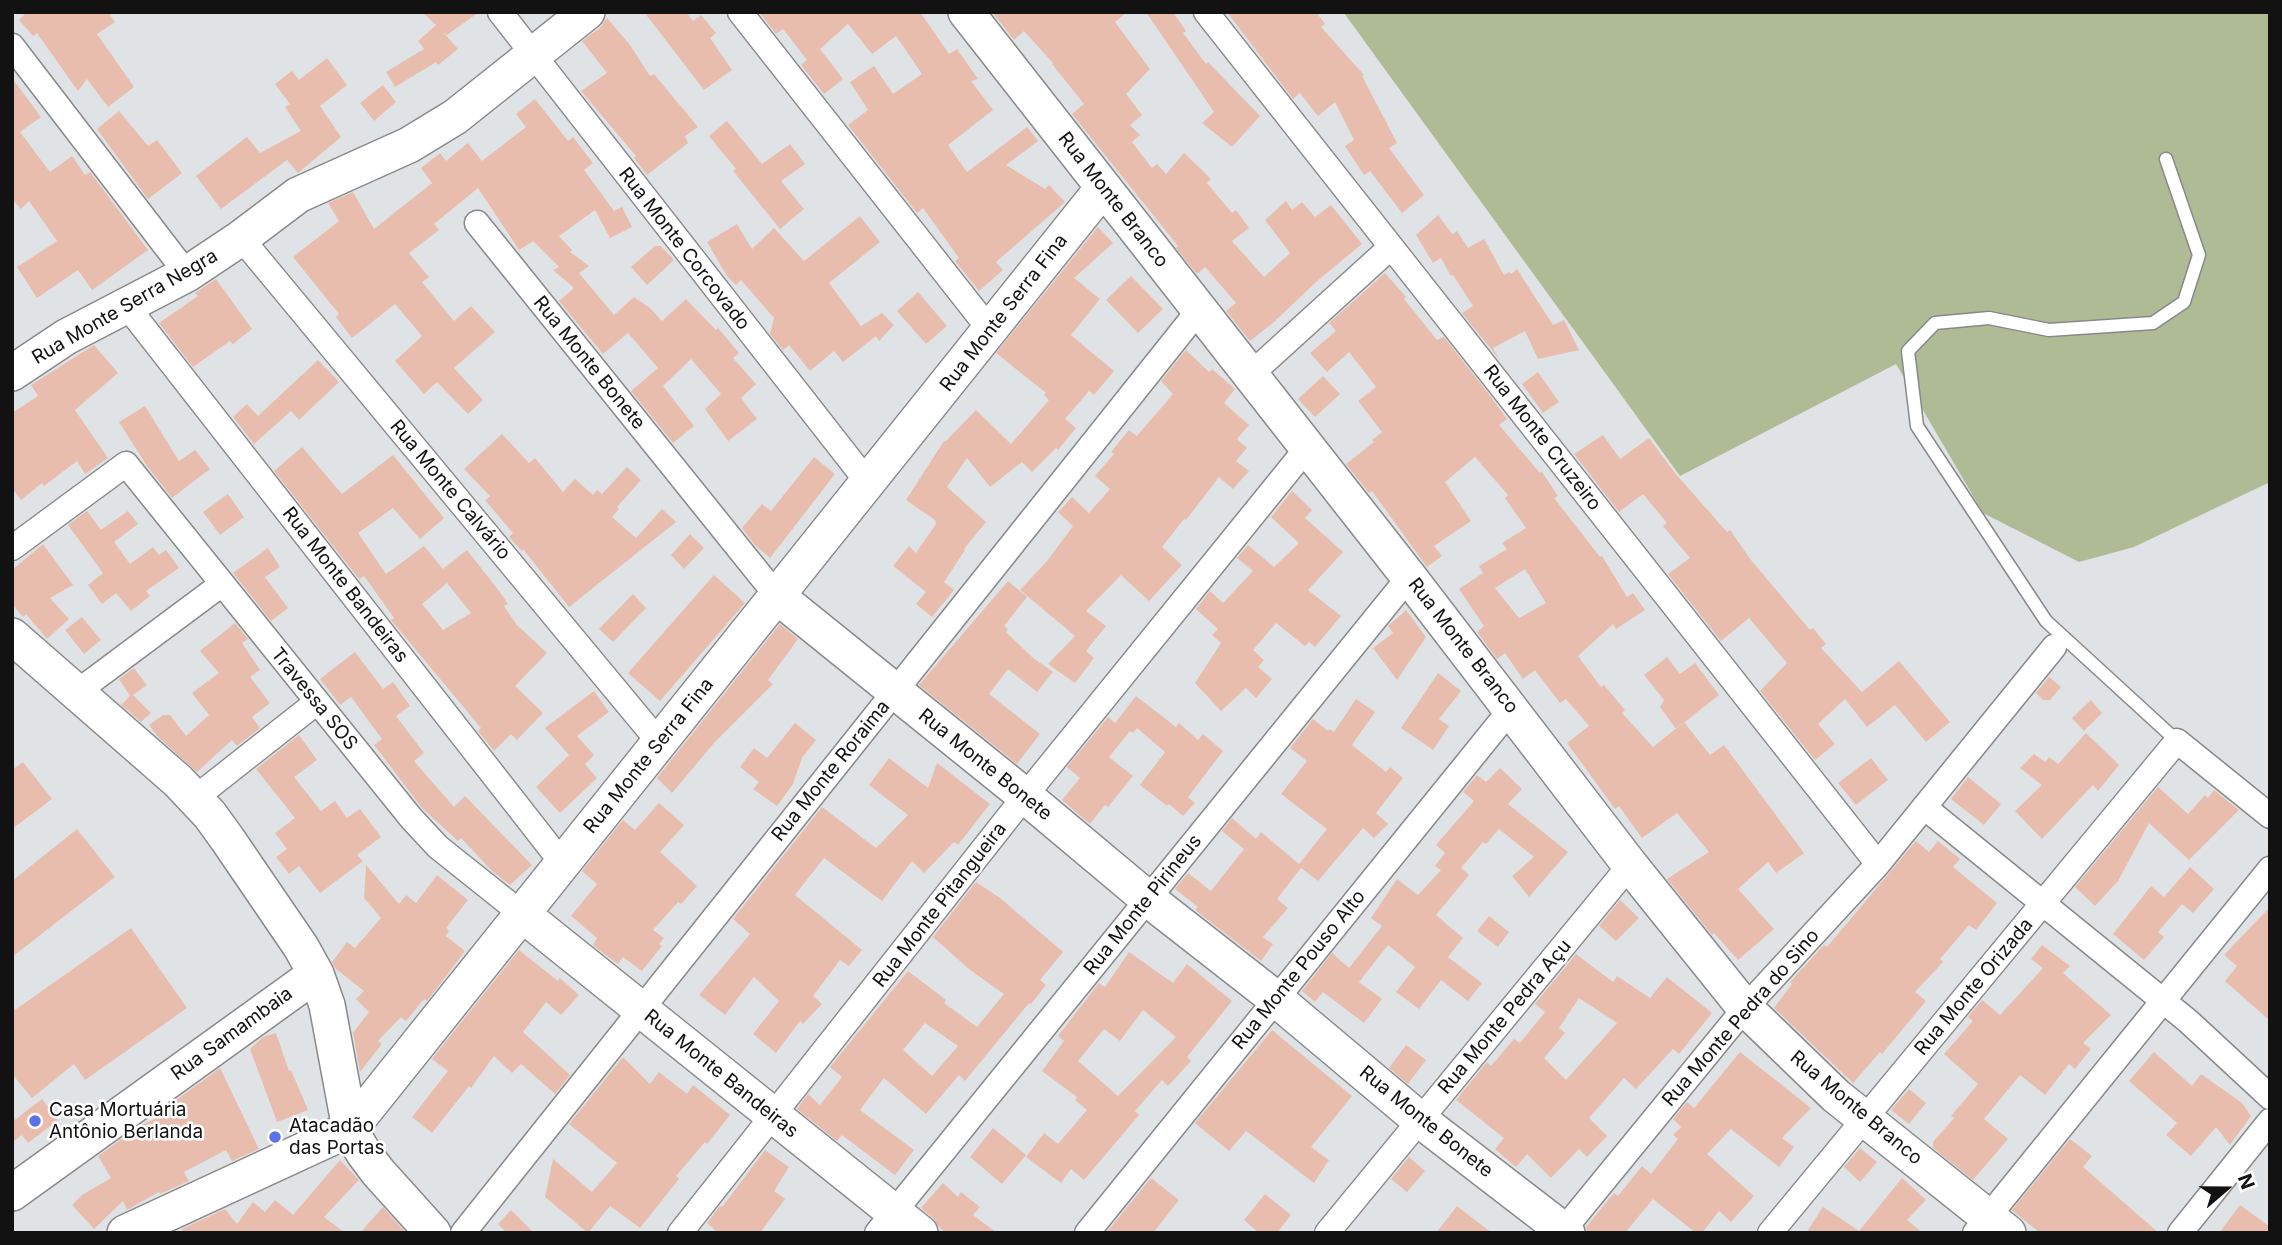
<!DOCTYPE html>
<meta charset="utf-8">
<style>
body{margin:0}
#map{position:relative;width:2282px;height:1245px;overflow:hidden;background:#e0e3e5;font-family:Inter,sans-serif}
canvas{display:block}
.frame{position:absolute;inset:0;border:14px solid #121213;pointer-events:none}
.north{position:absolute;left:2191px;top:1154px;width:70px;height:70px;-webkit-text-stroke:5px #fff;paint-order:stroke;rotate:70deg;font-size:19px;font-weight:700;line-height:28px;text-align:center;color:#121213}
.north::after{content:'';display:block;margin:auto;width:24px;height:32px;background:#121213;clip-path:polygon(50% 0,100% 100%,50% 72%,0 100%)}
</style>
<div id="map">
<canvas width="2282" height="1245"></canvas>
<div class="frame"></div>
<div class="north">N</div>
</div>
<script>
const context = document.querySelector('canvas').getContext('2d');
context.lineJoin = 'round';
function paint(path, color) { context.fillStyle = color; context.fill(path, 'evenodd'); }
function stroke(path, color, width, dash) { context.strokeStyle = color; context.lineWidth = width; context.lineCap = dash ? 'butt' : 'round'; context.setLineDash(dash || []); context.stroke(path); }
function drawText(font, color, halo, rows, align = 'center') {
  context.font = font + ' Inter,sans-serif'; context.lineWidth = 5; context.setLineDash([]); context.textBaseline = 'middle'; context.strokeStyle = halo; context.fillStyle = color; for (const [text, x, y, turn = 0] of rows) {
    context.save(); context.translate(x, y); context.rotate((+turn || 0) * Math.PI / 180); context.textAlign = isNaN(turn) ? turn : align; if (halo) context.strokeText(text, 0, 0); context.fillText(text, 0, 0); context.restore();
  }
}
paint(new Path2D(`
 M2270 12V482L2134 547 2079 562 1983 513 1896 364 1680 476 1344 13Z`), '#aebb94');
paint(new Path2D(`
 M27 12H108L115 22 97 34 134 87 108 107 87 79 78 91 37 33 33 36 19 20Z
 M422 12H479L447 35 443 32 458 49 438 65 436 62 395 87 386 72 424 49 418 41 436 25Z
 M644 12H686L693 21 701 15 716 33 710 38 732 70 704 90Z
 M759 12H920L949 54 957 49 978 79 971 81 993 110 948 145 967 172 1027 127 1038 141 1006 165 1045 189 1049 185 1065 202 996 262 1003 270 979 291 955 261 959 258 923 208 917 213 848 125 868 110 850 82 874 66 893 94 922 74 896 36 872 54 848 24 820 49 843 79 824 94 801 65 807 60 783 29 776 34Z
 M992 12H1127L1115 22 1150 69 1126 94 1142 115 1130 125 1140 135 1132 142 1152 168 1157 164 1166 174 1184 153 1201 169 1211 179 1207 183 1232 213 1236 210 1249 228 1232 241 1264 277 1290 253 1265 220 1286 201 1292 210 1302 202 1315 217 1331 205 1362 244 1316 282 1274 322 1250 341 1226 311 1236 303 1205 267 1197 274 1176 248 1178 246 1072 114 1084 104 1052 64 1053 63 1024 31 1014 40Z
 M1146 12H1173L1186 31 1183 33 1206 64 1208 62 1260 116 1232 147 1202 123 1214 112Z
 M1227 12H1316L1325 24 1321 27 1364 75 1362 76 1397 143 1389 148 1424 195 1402 213 1370 171 1364 175 1345 146 1354 140 1335 102 1318 116 1300 93 1293 99Z
 M607 18 630 45 650 76 654 74 698 127 685 136 688 143 647 175 634 158 636 156 581 91 607 73 582 41 600 28Z
 M327 58 347 85 320 106 341 137 298 173 287 160 221 209 196 176 247 137 260 153 301 131 285 107 290 104 275 84 292 71 299 80Z
 M12 78 41 117 20 132 50 172 72 156 85 175 90 172 148 250 92 290 78 270 37 298 17 267 57 241 29 201 21 209 12 199Z
 M383 85 396 102 374 121 360 103Z
 M535 99 568 141 573 137 593 163 584 170 614 211 622 207 632 227 610 238 595 210 559 236 572 250 570 252 589 266 579 273 614 315 634 297 650 308 662 321 686 299 716 330 718 328 739 353 733 358 756 384 741 398 757 419 728 441 705 409 721 394 691 359 663 386 694 426 673 443 631 391 658 368 628 333 603 354 559 301 574 288 553 270 559 267 533 241 519 250 478 188 434 224 439 230 409 253 429 277 422 282 454 321 471 306 495 332 454 368 483 400 468 414 437 382 424 394 395 361 422 336 395 304 352 338 336 317 339 314 293 257 339 221 328 203 353 192 374 229 432 183 421 168 440 153 446 161 468 143 482 161 526 127 516 114Z
 M119 111 148 146 157 140 182 173 148 199 97 129Z
 M727 121 762 164 790 144 805 164 781 181 804 209 780 229 733 171 736 169 709 136Z
 M1438 215 1452 234 1457 231 1468 248 1484 239 1504 275 1509 272 1511 274 1517 269 1553 325 1564 320 1579 350 1538 359 1525 331 1493 348 1500 360 1462 313 1473 306 1453 275 1451 276 1441 258 1433 263 1416 235Z
 M860 216 880 242 829 283 861 326 882 313 894 325 879 341 876 336 843 362 834 351 810 371 789 345 783 350 770 334 774 318 741 280 736 285 727 276 707 242 737 224 752 249 774 228 804 261Z
 M1098 227 1113 243 1074 278 1100 299 1071 335 1114 371 1094 395 1089 391 1065 419 1076 428 1058 450 1056 448 1032 472 1022 462 990 487 967 458 947 487 986 522 964 549 965 550 944 582 954 590 932 617 916 604 926 592 893 566 909 546 916 553 936 524 935 520 906 500 944 441 945 442 976 410 1011 444 1049 400 1044 395 1046 393 996 353Z
 M655 246H661L674 260 647 285 631 267Z
 M1385 273 1406 297 1404 299 1437 340 1444 337 1488 393 1507 419 1499 425 1540 473 1542 472 1558 496 1554 498 1600 557 1602 556 1627 597 1633 593 1645 610 1616 629 1613 624 1578 656 1601 687 1604 685 1625 710 1622 713 1653 747 1684 722 1710 755 1724 745 1804 853 1776 873 1768 862 1738 889 1774 929 1738 960 1714 933 1712 935 1667 879 1709 852 1677 813 1642 838 1619 806 1615 809 1567 743 1589 726 1566 699 1560 703 1535 670 1523 679 1505 653 1497 659 1477 632 1484 626 1459 589 1483 573 1479 566 1507 549 1502 543 1526 528 1505 498 1508 495 1475 457 1445 482 1471 521 1434 546 1442 556 1427 567 1372 491 1369 493 1346 464 1374 442 1372 440 1382 432 1358 401 1376 387 1349 352 1327 372 1310 353 1336 331 1329 323ZM1525 569 1546 603 1519 618 1495 588Z
 M1131 276 1163 309 1138 333 1106 300Z
 M216 279 252 329 233 344 230 341 193 367 159 323 198 296 195 293Z
 M918 292 947 326 926 344 897 311Z
 M94 345 118 373 75 410 108 458 85 474 77 461 44 486 42 483 21 500 12 488V413L38 396 31 385Z
 M1186 350 1209 372 1212 369 1235 389 1224 403 1249 425 1237 439 1247 448 1236 461 1249 471 1233 489 1219 477 1186 520 1184 519 1162 547 1182 565 1149 601 1121 575 1086 611 1106 626 1086 651 1094 658 1075 683 1048 664 1075 636 1020 590 1047 561 1073 526 1058 512 1072 497 1089 513 1110 489 1095 476 1114 454 1111 452 1129 430 1137 436 1173 394 1161 381Z
 M318 360 339 382 299 420 291 411 254 444 233 417 247 404 258 416Z
 M1538 372 1559 402 1543 413 1522 384Z
 M1323 376 1340 394 1315 417 1298 399Z
 M145 406 179 461 195 450 210 469 172 498 147 466 119 422Z
 M502 434 529 463 535 458 563 492 575 479 593 495 597 490 602 494 627 467 641 480 617 507 619 509 612 517 636 538 662 509 676 522 569 607 523 549 522 551 509 537 513 533 485 500 490 496 464 469Z
 M1603 435 1620 459 1649 438 1675 473 1727 532 1730 530 1751 560 1810 630 1813 628 1826 644 1821 648 1862 692 1899 661 1950 722 1926 742 1895 705 1867 727 1845 699 1818 724 1835 744 1815 760 1760 691 1787 663 1749 618 1721 641 1668 574 1690 558 1663 526 1667 523 1643 494 1619 512 1574 454Z
 M302 447 342 494 393 455 444 518 420 539 393 508 358 533 386 574 424 546 443 569 467 550 499 591 508 604 504 606 517 625 547 653 515 686 543 713 517 740 511 734 494 751 478 731 481 728 391 620 394 618 364 576 359 579 274 471ZM447 583 471 613 443 630 422 604Z
 M814 457 835 474 770 558 755 545 742 528 762 504 771 511Z
 M1292 491 1312 510 1305 518 1343 552 1308 590 1341 616 1315 647 1309 642 1305 646 1276 623 1253 650 1264 660 1258 667 1272 679 1256 698 1246 688 1221 711 1195 683 1221 643 1212 635 1218 629 1196 609 1210 591 1223 603 1253 571 1237 558 1248 545 1274 567 1299 543 1271 517Z
 M228 494 244 517 220 535 203 512Z
 M87 511 101 530 128 511 138 524 114 542 130 564 153 547 159 555 166 550 179 568 146 591 150 596 131 611 116 593 102 604 88 585 103 573 68 525Z
 M690 534 704 548 684 569 671 555Z
 M43 544 73 585 50 598 69 619 47 639 26 614 23 617 12 604V570Z
 M268 548 280 567 265 577 288 608 271 621 233 573Z
 M714 575 745 603 660 701 628 673Z
 M1008 581 1027 597 1004 626 1008 629 1006 632 1032 657 1053 672 1037 692 1008 669 989 694 1040 734 1017 764 919 685Z
 M633 594 646 608 613 642 599 629Z
 M1406 610 1426 637 1397 680 1373 648 1393 633 1388 626Z
 M82 617 101 640 84 654 65 630Z
 M235 623 248 639 242 643 260 670 250 677 270 703 252 717 260 728 237 746 232 740 197 772 158 737 149 725 163 715H170L186 736 209 715 192 693 219 673 200 651Z
 M780 624 798 639 768 680 773 684 714 743 672 793 657 778Z
 M355 652 383 689 393 682 410 706 396 716 424 753 414 761 454 807 465 796 532 865 510 885 492 871 461 838 458 841 422 808 374 745 382 739 351 697 340 705 320 679Z
 M1667 657 1680 674 1695 663 1719 695 1676 729 1660 707 1664 700 1644 675Z
 M134 668 147 685 133 695 151 713 141 722 121 705 130 696 119 679Z
 M1438 673 1461 691 1439 719 1449 726 1433 750 1401 728Z
 M2049 677 2061 687 2050 700H2043L2036 693Z
 M594 691 609 712 577 736 594 755 585 764 597 778 560 813 536 787 569 755 545 728Z
 M1136 696 1176 727 1179 723 1198 740 1203 734 1223 751 1188 797 1195 803 1183 816 1169 804 1167 806 1140 785 1165 752 1137 728 1133 733 1130 731 1109 757 1133 776 1108 807 1105 805 1090 824 1062 800 1080 778 1067 767 1108 717 1115 723Z
 M1356 699 1375 712 1352 745 1386 772 1390 767 1403 778 1376 813 1388 824 1374 838 1363 828 1318 881 1301 868 1277 899 1288 908 1263 937 1273 944 1261 961 1195 910 1198 907 1175 889 1188 873 1211 891 1244 849 1222 831 1232 818 1256 839 1261 832 1299 864 1327 829 1281 794 1307 761 1290 748 1313 719 1328 731 1330 729 1334 732Z
 M2091 700 2102 713 2084 731 2072 718Z
 M795 723 816 740 802 758 793 784 777 806 753 789 759 782 740 767 754 748 767 758Z
 M2086 733 2119 765 2098 791 2093 785 2042 839 2015 811 2042 785 2020 768 2034 754 2045 762 2049 757 2058 764Z
 M299 735 317 760 294 777 321 811 335 801 347 818 360 809 381 837 357 855 363 861 320 893 299 866 289 874 276 857 287 849 275 833 295 818 256 769Z
 M889 758 928 788 937 763 990 804 958 845 954 842 924 873 912 861 882 901 824 858 795 895 862 950 849 966 840 960 813 996 822 1004 803 1024 800 1021 776 1053 753 1034 779 1001 754 977 725 1015 699 995 750 934 733 919 822 807 876 848 908 815 869 785Z
 M1871 758 1888 780 1856 805 1838 783Z
 M23 762 52 799 12 829V770Z
 M1500 768 1522 789 1508 804 1568 852 1529 897 1512 876 1534 857 1499 829 1486 844 1483 842 1461 868 1469 875 1436 915 1463 938 1448 957 1482 983 1468 1001 1441 980 1419 1009 1396 992 1415 967 1388 945 1359 982 1382 999 1364 1023 1323 992 1315 1002 1302 991 1332 953 1349 968 1382 926 1371 918 1397 879 1418 895 1441 870 1435 866 1445 853 1436 845 1474 801 1463 792 1477 775 1486 782Z
 M1968 777 2001 804 1984 825 1951 799Z
 M2158 787 2188 814 2205 795 2208 798 2214 790 2239 810 2189 860 2149 823 2118 881 2095 906 2075 887Z
 M659 803 684 825 660 852 697 886 681 904 678 902 653 930 664 938 659 944 662 946 642 971 623 957 618 964 595 947 593 945 597 938 571 916 597 884 582 871 623 820 635 830Z
 M77 829 115 877 12 957V881Z
 M1916 841 1929 852 1938 841 1960 859 1953 867 1997 903 1976 930 1969 925 1940 959 1943 962 1915 992 1926 1001 1882 1054 1880 1052 1853 1083 1774 1008 1792 984 1790 982 1824 945 1827 947Z
 M366 865 399 904 406 895 416 903 437 875 468 900 446 928 449 931 446 936 465 951 427 1001 424 999 406 1021 401 1017 378 1041 382 1044 360 1072 353 1033 369 1012 356 999 364 991 336 969 332 962 347 942 355 948 381 918 364 898Z
 M2190 867 2214 889 2193 913 2182 904 2158 932 2164 937 2144 960 2113 934 2151 886 2164 897Z
 M976 882 1000 898 1063 952 1040 980 1046 985 1031 1004 1029 1003 965 1081 959 1075 926 1114 884 1078 860 1110 914 1150 895 1175 842 1135 837 1141 797 1109 808 1094 820 1105 842 1077 830 1067 908 971 946 1000 944 1003 977 1027 1004 994 970 970 933 937ZM925 1023 958 1046 932 1076 903 1050Z
 M1620 900 1639 918 1616 941 1599 926Z
 M2270 907V1021L2225 981 2237 966 2224 955Z
 M1489 916 1509 932 1498 947 1477 931Z
 M131 928 187 1008 85 1080 74 1064 32 1098 12 1074V1012Z
 M2042 945 2070 966 2063 973 2111 1015 2083 1043 2091 1049 2075 1069 2069 1064 2045 1095 2020 1075 1997 1103 1984 1119 2008 1139 1973 1180 1933 1148V1142L1954 1118 1951 1116 1978 1084 1944 1054 1973 1021 1968 1017 1982 1000 2000 1015 2043 968 2031 959Z
 M519 950 558 981 560 978 579 995 561 1015 546 1002 523 1032 570 1075 555 1094 521 1064 512 1073 494 1056 471 1088 469 1086 432 1133 412 1117 448 1071 432 1059Z
 M1129 952 1173 983 1187 964 1232 1001 1187 1057 1191 1061 1168 1086 1162 1080 1135 1111 1139 1115 1084 1180 1071 1169 1061 1183 1026 1157 1044 1133 1058 1144 1087 1110 1075 1100 1077 1097 1042 1071 1064 1041 1058 1036 1099 983 1105 987ZM1143 1010 1176 1037 1118 1096 1078 1061 1104 1029 1120 1041Z
 M1576 954 1613 982 1617 976 1650 998 1667 977 1712 1013 1679 1054 1673 1049 1636 1089 1624 1078 1589 1118 1607 1136 1587 1157 1579 1149 1551 1178 1527 1154 1516 1167 1495 1149 1504 1138 1456 1100 1487 1062 1491 1066 1514 1039 1520 1043 1545 1012 1535 1004ZM1579 998 1617 1023 1566 1080 1544 1058 1565 1033 1559 1028Z
 M1272 1030 1352 1096 1311 1147 1329 1160 1314 1183 1246 1131 1229 1151 1195 1123Z
 M276 1033 289 1071 291 1070 308 1110 277 1122 250 1049 263 1037Z
 M1406 1045 1426 1060 1408 1084 1389 1068Z
 M1740 1052 1811 1108 1782 1138 1794 1147 1779 1167 1731 1129 1707 1154 1754 1196 1731 1222 1719 1211 1702 1233H1696L1653 1199 1625 1233H1587L1586 1227 1614 1193 1618 1196 1642 1166 1651 1174 1678 1139 1673 1135 1681 1127 1673 1119 1687 1102 1694 1108Z
 M2154 1052 2192 1086 2201 1074 2242 1103 2251 1116 2230 1145 2216 1127 2191 1156 2166 1135 2177 1123 2129 1081Z
 M623 1057 650 1084 659 1072 687 1094 693 1085 730 1115 707 1144 705 1142 676 1176 679 1179 640 1228 610 1206 588 1233 545 1197 553 1159 592 1192 617 1163 569 1124Z
 M220 1068 259 1149 232 1161 226 1150 184 1172 189 1181 160 1194 159 1192 127 1210 123 1201 94 1229 72 1205 82 1195 111 1178 98 1156 141 1125 171 1112 168 1106Z
 M1909 1089 1926 1103 1909 1124 1891 1110Z
 M42 1099 58 1120 28 1143 22 1135 12 1142V1122Z
 M993 1128 1026 1155 1002 1184 970 1157Z
 M2070 1139 2092 1156 2083 1167 2159 1233H2040L2012 1210Z
 M1860 1148 1877 1162 1860 1182 1844 1167Z
 M765 1150 789 1167 774 1191 785 1199 760 1233H718L707 1223 720 1206 722 1207Z
 M1409 1157 1425 1171 1407 1192 1391 1179Z
 M340 1160 359 1180 324 1217 345 1233H184L182 1229 225 1209 237 1224 253 1202 265 1212 275 1200 293 1215Z
 M1151 1178 1179 1200 1153 1233H1106Z
 M1902 1178 1926 1200 1907 1220 1923 1233H1806L1823 1207 1859 1231Z
 M943 1183 958 1197 961 1192 980 1207 973 1215 997 1233H946L939 1227 933 1218 921 1208Z
 M1265 1194 1291 1215 1277 1233H1259L1244 1220Z
 M2240 1205 2270 1227V1233H2219Z
 M1457 1206 1492 1233H1436Z
 M383 1207 406 1233H360Z
 M511 1210 534 1233H507L498 1224Z`), '#e8bdae');
const lane = new Path2D(`
 M2166 159 2199 255 2184 302 2153 323 2049 330 1989 318 1935 323 1908 351 1917 426 2046 621 2177 741`);
const street = new Path2D(`
 M500 12 869 484
 M740 12 990 330
 M1206 12 1878 864
 M12 46 187 274
 M477 223 777 596
 M241 238 659 742
 M126 305 563 864
 M1250 375 1391 247
 M12 548 126 464 411 818 438 847 522 914
 M77 692 222 584
 M195 798 317 702
 M1924 807 2188 1021 2270 1097
 M463 1233 1199 310
 M680 1233 1025 796 1307 448
 M877 1233 1409 577
 M1087 1233 1511 709
 M1327 1233 1630 865
 M1561 1233 1745 1008 1878 864 2054 647
 M1770 1233 2177 741 2270 816
 M1975 1233 2270 869
 M2180 1233 2270 1121`);
const secondary = new Path2D(`
 M966 12 1409 577 1630 865 1745 1008 1836 1096 2008 1233
 M12 373 66 337 187 274 241 238 298 195 409 145 455 117 587 12
 M777 596 1025 796 1148 899 1276 999 1420 1120 1567 1233
 M12 636 178 781 210 815 228 840 301 947 316 974 327 1005 350 1129 363 1152 378 1172 433 1233
 M522 914 920 1233
 M12 1193 316 974
 M125 1233 350 1129 1103 188`);
stroke(lane, '#87898b', 15);
stroke(street, '#87898b', 27);
stroke(secondary, '#87898b', 38);
stroke(lane, '#fff', 12);
stroke(street, '#fff', 24);
stroke(secondary, '#fff', 35);
for (const [x, y, r, color] of [
 [35,1121,7,"#5c72e9"],
 [275,1137,7,"#5c72e9"]
]) { const dot = new Path2D(); dot.arc(x, y, r, 0, 2 * Math.PI); context.fillStyle = color; context.fill(dot); stroke(dot, '#fff', 2.5); }
drawText('19px', '#121213', '#fff', [
 ["Rua Monte Branco",1113,200,52],
 ["Rua Monte Corcovado",684,249,52],
 ["Rua Monte Serra Negra",125,307,-30],
 ["Rua Monte Serra Fina",1004,313,-52],
 ["Rua Monte Bonete",589,363,51],
 ["Rua Monte Cruzeiro",1542,438,52],
 ["Rua Monte Calvário",450,490,50],
 ["Rua Monte Bandeiras",345,585,52],
 ["Rua Monte Branco",1463,646,52],
 ["Travessa SOS",314,699,51],
 ["Rua Monte Serra Fina",649,756,-51],
 ["Rua Monte Bonete",985,765,39],
 ["Rua Monte Roraima",831,771,-51],
 ["Rua Monte Pitangueira",940,905,-52],
 ["Rua Monte Pirineus",1143,905,-51],
 ["Rua Monte Pouso Alto",1299,970,-51],
 ["Rua Monte Orizada",1974,987,-50],
 ["Rua Monte Pedra Açu",1505,1017,-50],
 ["Rua Monte Pedra do Sino",1741,1018,-49],
 ["Rua Samambaia",232,1034,-36],
 ["Rua Monte Bandeiras",721,1074,39],
 ["Rua Monte Branco",1856,1108,40],
 ["Rua Monte Bonete",1426,1122,39]
]);
drawText('19px', '#121213', '#fff', [
 ["Casa Mortuária",49,1110],
 ["Antônio Berlanda",49,1132],
 ["Atacadão",289,1126],
 ["das Portas",289,1148]
], 'left');
</script>
